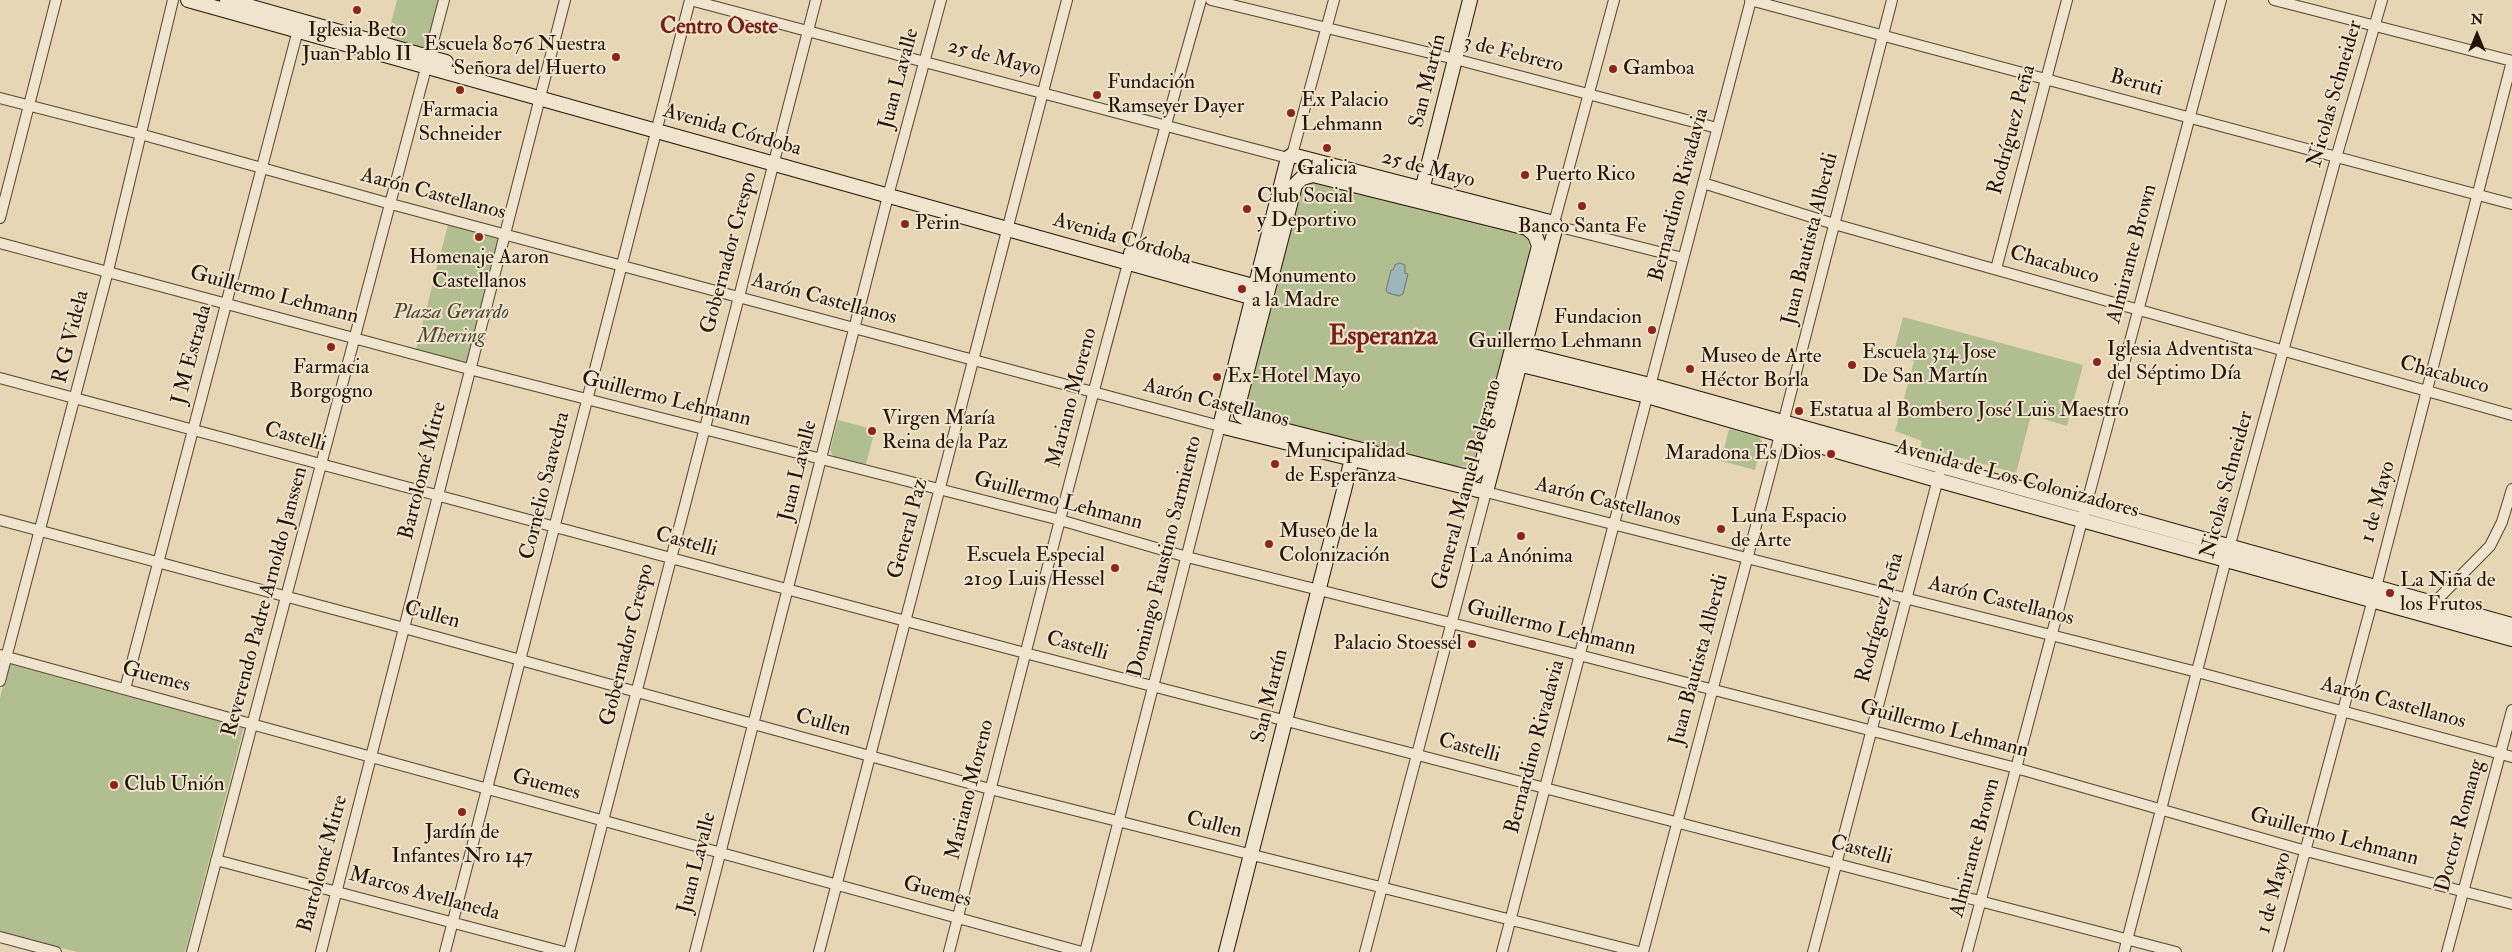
<!DOCTYPE html>
<meta charset="utf-8">
<style>
body{margin:0}
#map{position:relative;width:2512px;height:952px;overflow:hidden;background:#e7d6b3;font-family:"IM FELL Double Pica",serif}
canvas{display:block}
.north{position:absolute;left:2452px;top:10px;width:50px;height:50px;-webkit-text-stroke:4px #efe4ce;paint-order:stroke;rotate:0deg;font-size:14px;font-weight:700;line-height:20px;text-align:center;color:#241405}
.north::after{content:'';display:block;margin:auto;width:18px;height:22px;background:#241405;clip-path:polygon(50% 0,100% 100%,50% 72%,0 100%)}
</style>
<div id="map">
<canvas width="2512" height="952"></canvas>
<div class="north">N</div>
</div>
<script>
const context = document.querySelector('canvas').getContext('2d');
context.lineJoin = 'round';
function paint(path, color) { context.fillStyle = color; context.fill(path, 'evenodd'); }
function stroke(path, color, width, dash) { context.strokeStyle = color; context.lineWidth = width; context.lineCap = dash ? 'butt' : 'round'; context.setLineDash(dash || []); context.stroke(path); }
function drawText(font, color, halo, rows, align = 'center') {
  context.font = font + ' "IM FELL Double Pica",serif'; context.lineWidth = 4; context.setLineDash([]); context.textBaseline = 'middle'; context.strokeStyle = halo; context.fillStyle = color; for (const [text, x, y, turn = 0] of rows) {
    context.save(); context.translate(x, y); context.rotate((+turn || 0) * Math.PI / 180); context.textAlign = isNaN(turn) ? turn : align; if (halo) context.strokeText(text, 0, 0); context.fillText(text, 0, 0); context.restore();
  }
}
paint(new Path2D(`
 M397 0H444L431 51 387 39Z
 M1317 181 1523 234 1528 238 1530 250 1477 455 1468 466H1453L1254 416 1245 409V396L1298 189 1303 184Z
 M449 221 503 235 468 368 415 353Z
 M1903 317 2083 365 2067 426 2031 415 2016 473 1921 447 1922 441 1895 431 1914 361 1893 355Z
 M838 420 872 429 874 434 865 467 834 458 830 450Z
 M1729 429 1759 437 1762 441 1755 470 1721 461Z
 M9 663 244 727 185 952H77L0 932V698Z`), '#b1bf90');
const water = new Path2D(`
 M1400 263 1405 265V273L1408 274 1403 294 1399 296 1388 293 1386 290 1391 270H1393L1395 265Z`);
paint(water, '#9db6b9');
stroke(water, '#6d7571', 1);
const street = new Path2D(`
 M690 0 1288 158
 M1211 0 1455 59 1717 128
 M1750 0 2512 204
 M2274 0 2512 61
 M0 98 140 134 391 204 1220 426 1085 952
 M1292 155 1334 0
 M1703 183 1834 224 2512 415
 M0 218 56 0
 M1554 223 1614 0
 M1556 226 1683 258
 M0 243 469 369 1060 520 1187 557 1579 655 2016 768 2306 851 2512 904
 M1996 269 2067 0
 M0 378 1025 653 2176 952
 M0 520 404 628 990 789 1639 952
 M2430 607 2490 546 2502 522 2512 489
 M0 655 1082 952
 M0 681 108 271 173 0
 M125 689 298 30
 M216 860 564 952
 M0 937 56 952
 M192 952 444 0
 M321 952 565 0
 M445 952 690 0
 M569 952 816 0
 M695 952 888 196 941 0
 M819 952 1067 0
 M949 952C1030 634 1111 316 1201 0
 M1365 952 1486 492 2197 672 2512 757
 M1502 952 1751 0
 M1643 952 1780 435 1892 0
 M1813 952 1939 475
 M1967 952 2221 0
 M2124 952 2229 548 2336 158 2382 0
 M2278 952 2373 599 2512 61
 M2447 952 2512 710`);
const secondary = new Path2D(`
 M188 0 1265 301
 M227 0 446 62
 M1292 155 1554 223 1556 226 1486 492 1220 426 1288 158Z
 M1313 175 1527 228 1535 235 1539 246 1481 467 1474 474 1464 476 1252 422 1241 415 1239 402 1295 185 1302 178Z
 M1420 198 1470 0
 M1131 253 1268 290
 M1513 351 1650 385 2512 625
 M1510 362 1647 396 1937 480 2512 639
 M1226 952 1354 451`);
stroke(street, '#554430', 12);
stroke(secondary, '#241405', 16);
stroke(street, '#efe4ce', 10);
stroke(secondary, '#efe4ce', 14);
for (const [x, y, r, color] of [
 [357,10,5,"#8f2418"],
 [616,57,5,"#8f2418"],
 [1613,69,5,"#8f2418"],
 [460,90,5,"#8f2418"],
 [1097,95,5,"#8f2418"],
 [1291,113,5,"#8f2418"],
 [1327,148,5,"#8f2418"],
 [1525,175,5,"#8f2418"],
 [1582,206,5,"#8f2418"],
 [1247,209,5,"#8f2418"],
 [905,224,5,"#8f2418"],
 [479,237,5,"#8f2418"],
 [1242,289,5,"#8f2418"],
 [1652,330,5,"#8f2418"],
 [331,347,5,"#8f2418"],
 [2097,362,5,"#8f2418"],
 [1852,365,5,"#8f2418"],
 [1690,369,5,"#8f2418"],
 [1217,377,5,"#8f2418"],
 [1799,411,5,"#8f2418"],
 [872,431,5,"#8f2418"],
 [1831,454,5,"#8f2418"],
 [1275,464,5,"#8f2418"],
 [1721,529,5,"#8f2418"],
 [1521,536,5,"#8f2418"],
 [1269,544,5,"#8f2418"],
 [1115,568,5,"#8f2418"],
 [2390,593,5,"#8f2418"],
 [1472,644,5,"#8f2418"],
 [114,785,5,"#8f2418"],
 [462,812,5,"#8f2418"]
]) { const dot = new Path2D(); dot.arc(x, y, r, 0, 2 * Math.PI); context.fillStyle = color; context.fill(dot); stroke(dot, '#efe4ce', 2); }
drawText('21px', '#241405', '#efe4ce', [
 ["Iglesia Beto",357,31,"center"],
 ["Juan Pablo II",357,55,"center"],
 ["Escuela 8076 Nuestra",606,45,"right"],
 ["Señora del Huerto",606,69,"right"],
 ["Gamboa",1623,69],
 ["Fundación",1107,83],
 ["Ramseyer Dayer",1107,107],
 ["Ex Palacio",1301,101],
 ["Lehmann",1301,125],
 ["Farmacia",460,111,"center"],
 ["Schneider",460,135,"center"],
 ["Galicia",1327,169,"center"],
 ["Puerto Rico",1535,175],
 ["Club Social",1257,197],
 ["y Deportivo",1257,221],
 ["Perin",915,224],
 ["Banco Santa Fe",1582,227,"center"],
 ["Homenaje Aaron",479,258,"center"],
 ["Castellanos",479,282,"center"],
 ["Monumento",1252,277],
 ["a la Madre",1252,301],
 ["Fundacion",1642,318,"right"],
 ["Guillermo Lehmann",1642,342,"right"],
 ["Iglesia Adventista",2107,350],
 ["del Séptimo Día",2107,374],
 ["Escuela 314 Jose",1862,353],
 ["De San Martín",1862,377],
 ["Museo de Arte",1700,357],
 ["Héctor Borla",1700,381],
 ["Farmacia",331,368,"center"],
 ["Borgogno",331,392,"center"],
 ["Ex-Hotel Mayo",1227,377],
 ["Estatua al Bombero José Luis Maestro",1809,411],
 ["Virgen María",882,419],
 ["Reina de la Paz",882,443],
 ["Municipalidad",1285,452],
 ["de Esperanza",1285,476],
 ["Maradona Es Dios",1821,454,"right"],
 ["Luna Espacio",1731,517],
 ["de Arte",1731,541],
 ["Museo de la",1279,532],
 ["Colonización",1279,556],
 ["Escuela Especial",1105,556,"right"],
 ["2109 Luis Hessel",1105,580,"right"],
 ["La Anónima",1521,557,"center"],
 ["La Niña de",2400,581],
 ["los Frutos",2400,605],
 ["Palacio Stoessel",1462,644,"right"],
 ["Club Unión",124,785],
 ["Jardín de",462,833,"center"],
 ["Infantes Nro 147",462,857,"center"]
], 'left');
drawText('21px', '#241405', '#efe4ce', [
 ["3 de Febrero",1513,55,14],
 ["25 de Mayo",994,59,15],
 ["Juan Lavalle",900,79,-75],
 ["San Martín",1429,81,-76],
 ["Beruti",2136,84,15],
 ["Nicolas Schneider",2336,94,-74],
 ["Rodríguez Peña",2013,130,-75],
 ["Avenida Córdoba",732,131,16],
 ["25 de Mayo",1428,170,15],
 ["Aarón Castellanos",433,195,15],
 ["Bernardino Rivadavia",1680,195,-75],
 ["Juan Bautista Alberdi",1811,239,-76],
 ["Avenida Córdoba",1122,240,16],
 ["Gobernador Crespo",730,253,-75],
 ["Almirante Brown",2133,254,-75],
 ["Chacabuco",2054,266,16],
 ["Guillermo Lehmann",274,296,15],
 ["Aarón Castellanos",824,300,15],
 ["R G Videla",72,337,-76],
 ["J M Estrada",193,355,-75],
 ["Chacabuco",2444,376,16],
 ["Mariano Moreno",1073,398,-75],
 ["Guillermo Lehmann",666,400,14],
 ["Aarón Castellanos",1216,404,14],
 ["Castelli",295,438,15],
 ["Bartolomé Mitre",424,471,-76],
 ["Juan Lavalle",799,471,-76],
 ["Avenida de Los Colonizadores",2017,480,15],
 ["General Manuel Belgrano",1468,485,-75],
 ["Nicolas Schneider",2228,485,-75],
 ["Cornelio Saavedra",546,486,-76],
 ["Guillermo Lehmann",1058,502,15],
 ["1 de Mayo",2379,502,-75],
 ["Aarón Castellanos",1608,503,14],
 ["General Paz",909,529,-75],
 ["Castelli",686,543,15],
 ["Domingo Faustino Sarmiento",1166,557,-76],
 ["Reverendo Padre Arnoldo Janssen",266,602,-75],
 ["Aarón Castellanos",2001,602,14],
 ["Cullen",432,616,15],
 ["Rodríguez Peña",1881,618,-75],
 ["Guillermo Lehmann",1551,629,14],
 ["Gobernador Crespo",628,645,-76],
 ["Castelli",1077,647,15],
 ["Juan Bautista Alberdi",1700,660,-75],
 ["Guemes",156,678,15],
 ["San Martín",1271,696,-76],
 ["Aarón Castellanos",2393,704,15],
 ["Cullen",823,724,15],
 ["Guillermo Lehmann",1944,730,15],
 ["Bernardino Rivadavia",1536,747,-75],
 ["Castelli",1469,749,15],
 ["Guemes",546,786,15],
 ["Mariano Moreno",971,790,-76],
 ["Cullen",1214,826,14],
 ["Doctor Romang",2461,826,-75],
 ["Guillermo Lehmann",2334,838,15],
 ["Almirante Brown",1976,848,-75],
 ["Castelli",1861,851,15],
 ["Juan Lavalle",698,863,-76],
 ["Bartolomé Mitre",324,864,-75],
 ["Guemes",937,893,15],
 ["1 de Mayo",2275,893,-75],
 ["Marcos Avellaneda",424,895,15]
]);
drawText('italic 21px', '#4e472f', '#efe4ce', [
 ["Plaza Gerardo",451,313],
 ["Mhering",451,337]
]);
drawText('bold 22px', '#7a1f14', '#efe4ce', [
 ["Centro Oeste",719,28]
]);
drawText('bold 26px', '#7a1f14', '#efe4ce', [
 ["Esperanza",1383,338]
]);
</script>
